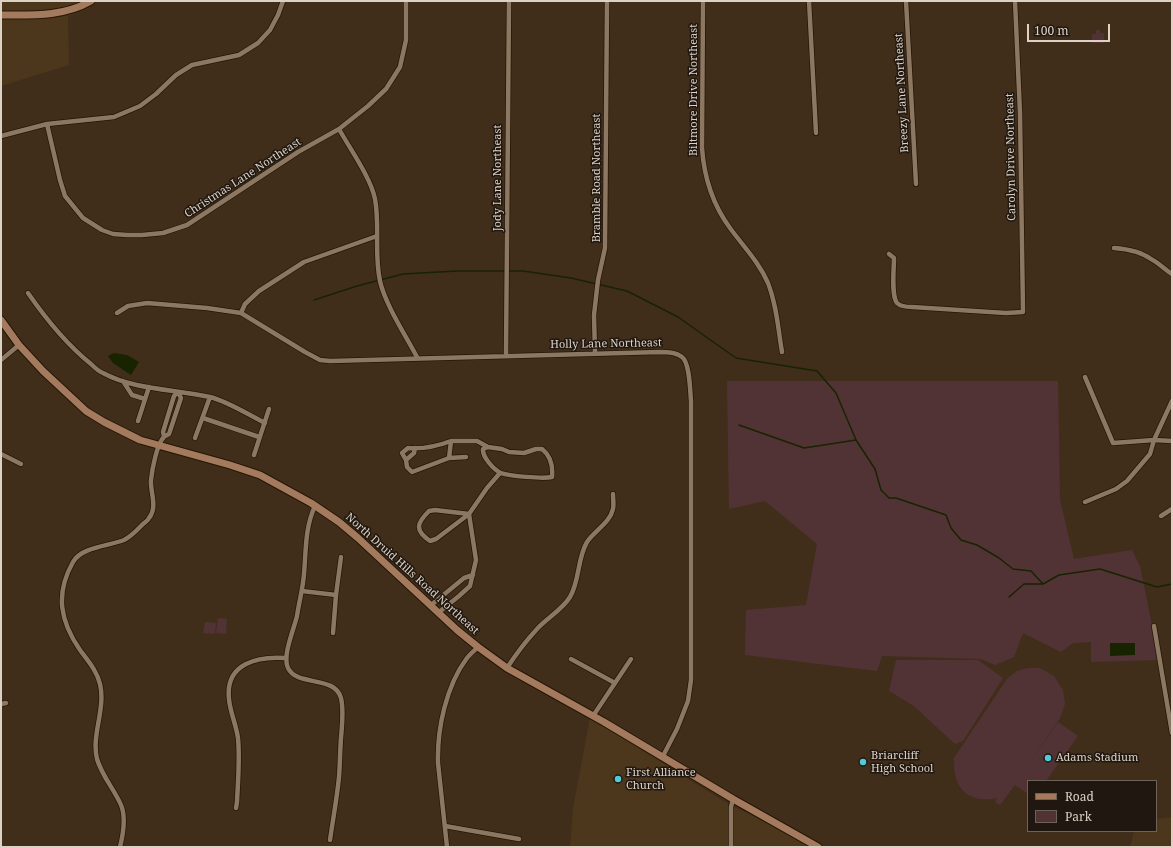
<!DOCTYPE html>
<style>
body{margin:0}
#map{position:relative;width:1173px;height:848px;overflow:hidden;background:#402e1b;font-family:"Noto Serif",serif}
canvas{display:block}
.frame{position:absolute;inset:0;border:2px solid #dcd1c5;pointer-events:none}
.legend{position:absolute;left:1027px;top:780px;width:130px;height:52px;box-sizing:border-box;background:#201810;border:1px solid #6b6258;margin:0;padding:5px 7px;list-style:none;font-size:12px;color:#dcd1c5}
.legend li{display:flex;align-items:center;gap:8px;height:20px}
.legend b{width:20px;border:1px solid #6b6258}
.scale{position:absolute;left:1027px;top:24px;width:83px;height:18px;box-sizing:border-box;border:2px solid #dcd1c5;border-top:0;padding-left:5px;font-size:12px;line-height:14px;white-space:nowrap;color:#dcd1c5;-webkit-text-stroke:3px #201810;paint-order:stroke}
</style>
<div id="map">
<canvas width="1173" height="848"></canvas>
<div class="frame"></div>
<ul class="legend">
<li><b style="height:5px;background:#a47a5f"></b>Road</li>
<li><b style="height:11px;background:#523335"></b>Park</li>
</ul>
<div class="scale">100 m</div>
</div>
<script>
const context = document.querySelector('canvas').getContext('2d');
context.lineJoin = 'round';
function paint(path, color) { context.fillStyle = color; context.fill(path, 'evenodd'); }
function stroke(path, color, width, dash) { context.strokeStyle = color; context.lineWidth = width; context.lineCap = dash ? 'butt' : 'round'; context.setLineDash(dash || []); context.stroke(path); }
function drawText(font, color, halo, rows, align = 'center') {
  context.font = font + ' "Noto Serif",serif'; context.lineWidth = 3; context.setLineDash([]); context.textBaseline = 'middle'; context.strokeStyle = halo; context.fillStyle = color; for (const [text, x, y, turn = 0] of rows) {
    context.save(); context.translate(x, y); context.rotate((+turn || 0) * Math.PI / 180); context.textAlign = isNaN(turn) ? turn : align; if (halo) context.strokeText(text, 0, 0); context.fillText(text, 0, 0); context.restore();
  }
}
paint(new Path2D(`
 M1 1H98L88 9 68 16 69 65 1 86Z
 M590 718 730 805 819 847H570L573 808Z
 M1172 817V847H1130L1134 831H1156V819Z`), '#4c361c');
paint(new Path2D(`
 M1096 30H1100V33H1104V43H1092V34H1096Z
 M727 381H1058L1060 500 1074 559 1132 550 1140 566 1159 660 1091 662V642L1073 643 1061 652 1023 633 1014 657 995 665 981 659 882 656 877 671 745 655 746 610 806 605 817 544 765 501 729 509Z
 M218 618 227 619 226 634 216 633Z
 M205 622 216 623 215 634 203 633Z
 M896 660H978L1003 678 963 741 955 744 914 706 889 691Z
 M1028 668H1040L1054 676 1063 690 1065 704 1060 718 1022 774 1058 722 1078 736 1046 781H1028V794L1015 785 1000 805 995 802 997 798C966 804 953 787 954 758L1007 679 1017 671Z`), '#523335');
paint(new Path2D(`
 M114 353 127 355 139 362 131 375 113 363 108 356Z
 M1110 643H1135V655L1110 656Z`), '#182300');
stroke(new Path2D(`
 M314 300 357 286 403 274 457 271H523L571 278 627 291 678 317 736 358 817 371 836 393 856 440 875 469 881 490 889 498H896L946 515 951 528 961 540 977 545 999 558 1013 569 1031 571 1043 584 1059 575 1100 569 1157 587 1172 584
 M739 425 804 448 856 440
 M1009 597 1024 584H1042`), '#182300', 1.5);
const minor = new Path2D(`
 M703 1 702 148C704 176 713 205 730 228 743 246 759 262 768 283 777 306 778 329 782 352
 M809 1 816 133
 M906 1 916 184
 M47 124 60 180 65 196 83 218 102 230 113 234 127 235H142L163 233 187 225 298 152 339 129 368 106 386 89 400 67 406 40V1
 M339 129C350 149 371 178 375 199 380 226 374 254 380 281 385 304 406 336 417 357
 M1 136 47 124 114 117 140 106 156 94 176 75 192 65 239 55 258 43 270 30 278 15 283 1
 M1114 248C1127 249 1140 251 1151 259 1159 263 1165 270 1172 274
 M889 254 894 258C894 268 891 296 897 303 900 306 908 307 912 307L1006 313 1023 312 1020 113 1015 1
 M28 293C46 319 66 344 91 364 94 367 98 371 103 373 134 390 175 389 210 397 229 402 247 414 265 423
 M117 313 128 306 147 303 207 308 241 313 305 352 320 360 330 361 660 352C667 352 676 352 682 357 690 363 690 391 691 401V680L688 701 677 729 663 756
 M241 313 245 304 259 291 304 262 377 236
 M595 353 594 315 598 280 605 248 607 1
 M506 355 509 1
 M1 360 19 345
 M1085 377 1113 443 1154 440 1172 441
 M123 381 132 395 145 399
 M203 418 259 437
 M138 421 149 387
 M164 436 163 432 174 396 178 392
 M195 438 210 397
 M415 448 414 453 406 460 407 467 412 472 449 458 451 441H477L488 447 502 449 509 452 524 453 536 449H542C551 456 553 466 552 477 543 479 509 476 501 473 494 470 482 457 483 449L488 447
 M1 454 21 464
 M254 455 269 409
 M449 458 466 457
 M406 460 402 453 408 448C422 449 438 446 451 441
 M1085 502 1116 489 1127 481 1150 454 1154 440 1172 401
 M315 506C305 527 306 551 304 574 303 588 299 602 297 616 294 629 282 656 288 668 297 687 335 675 341 698 344 711 342 725 341 738 340 751 340 764 339 777 337 798 333 819 330 840
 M435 510 469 514 436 539 430 541C414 530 417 523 429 511Z
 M1161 516 1172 509
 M302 591 336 595
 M430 606 464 578 473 575
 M438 613 459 596 470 586 476 560 469 514 487 488 500 473
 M1154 626 1172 733
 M333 633 336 595 341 557
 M571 659 615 683
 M507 668C516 654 526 641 537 629 547 618 562 610 570 597 580 580 577 559 587 542 594 531 610 523 613 509 614 505 613 499 613 494
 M1 704 6 703
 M593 716 631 659
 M236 808 237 802C238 781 240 759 238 738 236 724 230 712 229 699 225 663 258 656 286 658
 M445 826 519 839
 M120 847C123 835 126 817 121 805 114 789 102 776 97 759 91 735 106 709 100 684 97 671 88 661 80 650 60 621 55 594 73 562 81 547 109 546 124 540 132 536 137 530 143 524 145 522 148 521 149 518 158 507 150 492 151 480 152 470 157 443 164 437 166 435 168 435 169 434L181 398 178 392
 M447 847 438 763C437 729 446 686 467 658 470 654 474 651 478 647
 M731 847V807L733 799`);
const secondary = new Path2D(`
 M1 15C32 15 63 17 91 1
 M1 320 19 345 43 371 86 411 104 422 140 440 230 465 260 475 311 503 339 522 358 538 457 630 478 647 507 668 604 722 733 799 818 847`);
stroke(minor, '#261604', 6);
stroke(secondary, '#261604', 9);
stroke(minor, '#8c7862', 4.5);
stroke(secondary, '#a47a5f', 7);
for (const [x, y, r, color] of [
 [1048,758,4,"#52cbd9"],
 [863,762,4,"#52cbd9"],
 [618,779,4,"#52cbd9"]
]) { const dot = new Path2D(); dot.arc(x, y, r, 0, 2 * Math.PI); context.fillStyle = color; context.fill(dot); stroke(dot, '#201810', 1.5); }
drawText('11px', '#dcd1c5', '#201810', [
 ["Biltmore Drive Northeast",694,90,-90],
 ["Breezy Lane Northeast",902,93,-93],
 ["Carolyn Drive Northeast",1011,157,-91],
 ["Christmas Lane Northeast",243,178,-33],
 ["Jody Lane Northeast",498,178,-90],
 ["Bramble Road Northeast",597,178,-90],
 ["Holly Lane Northeast",606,344,-1],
 ["North Druid Hills Road Northeast",412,574,42]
]);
drawText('11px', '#dcd1c5', '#201810', [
 ["Briarcliff",871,756],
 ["High School",871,769],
 ["Adams Stadium",1056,758],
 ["First Alliance",626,773],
 ["Church",626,786]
], 'left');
</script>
